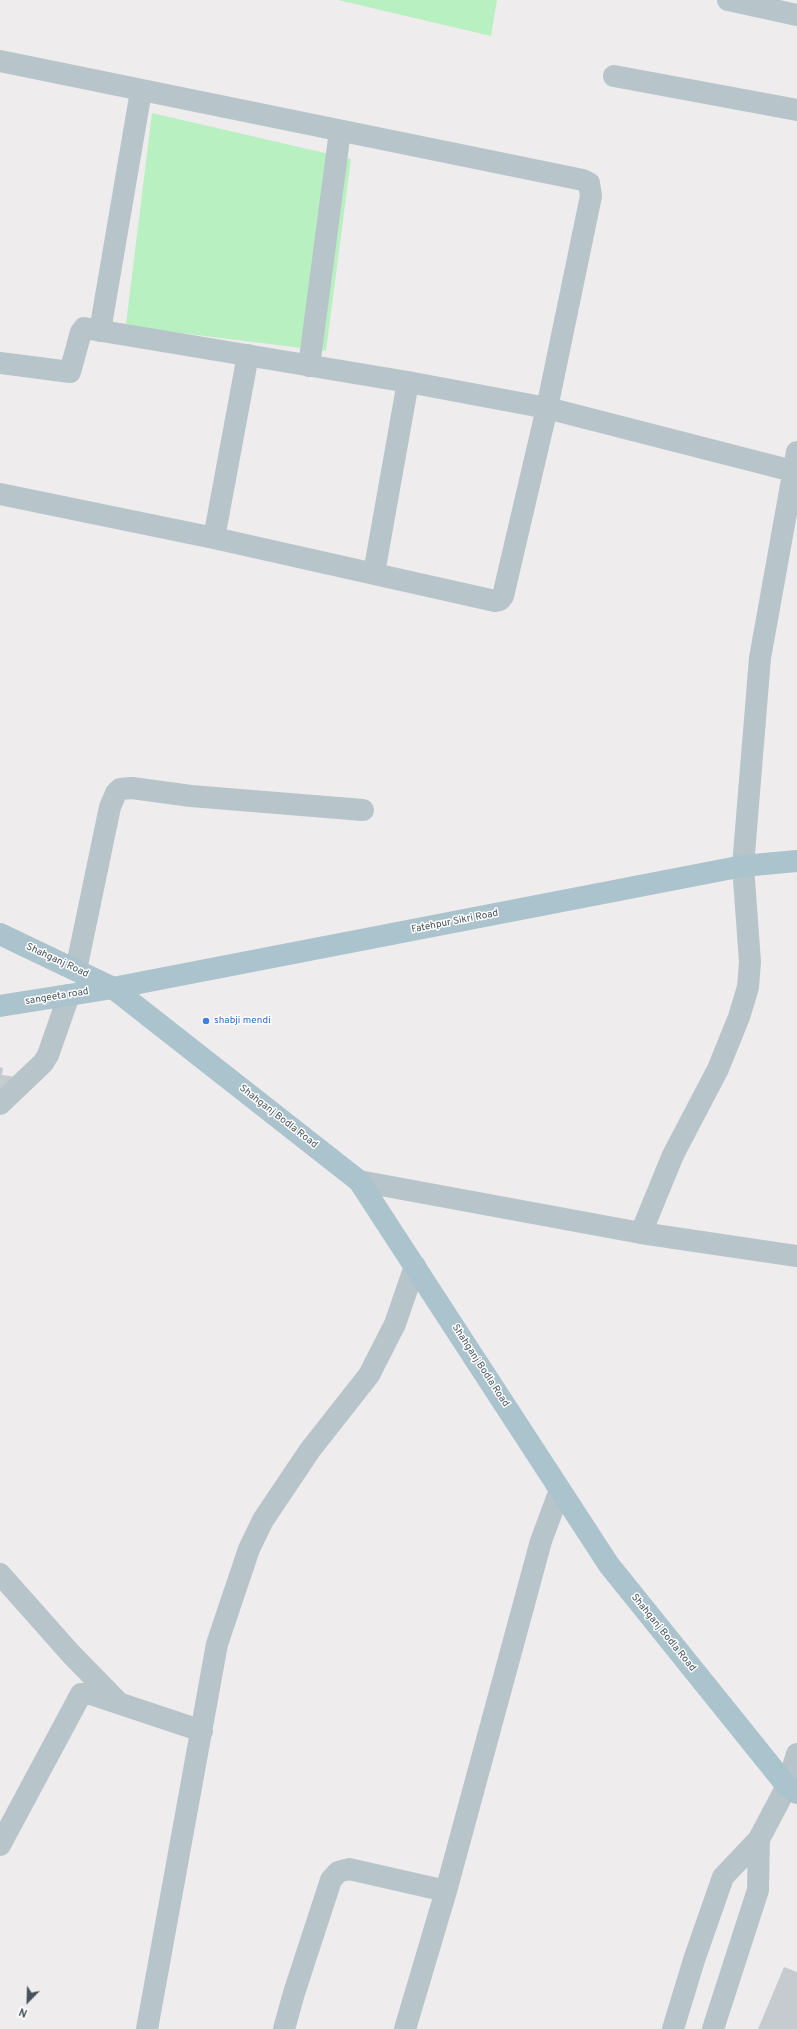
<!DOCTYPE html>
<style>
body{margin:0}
#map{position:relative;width:797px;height:2029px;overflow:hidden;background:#efeced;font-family:Overpass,sans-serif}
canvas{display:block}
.north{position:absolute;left:8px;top:1981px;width:40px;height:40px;-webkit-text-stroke:3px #fff;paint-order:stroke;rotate:203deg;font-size:11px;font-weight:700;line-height:16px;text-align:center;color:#44545a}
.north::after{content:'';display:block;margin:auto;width:14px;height:18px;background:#44545a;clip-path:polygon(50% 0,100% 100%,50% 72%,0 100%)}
</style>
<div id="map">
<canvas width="797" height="2029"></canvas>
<div class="north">N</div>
</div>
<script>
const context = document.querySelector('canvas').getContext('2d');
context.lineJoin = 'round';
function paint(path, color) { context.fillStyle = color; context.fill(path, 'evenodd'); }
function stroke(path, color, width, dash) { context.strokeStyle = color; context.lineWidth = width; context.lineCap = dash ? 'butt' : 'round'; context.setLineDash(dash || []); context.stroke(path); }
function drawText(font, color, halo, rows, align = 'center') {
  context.font = font + ' Overpass,sans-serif'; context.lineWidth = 3; context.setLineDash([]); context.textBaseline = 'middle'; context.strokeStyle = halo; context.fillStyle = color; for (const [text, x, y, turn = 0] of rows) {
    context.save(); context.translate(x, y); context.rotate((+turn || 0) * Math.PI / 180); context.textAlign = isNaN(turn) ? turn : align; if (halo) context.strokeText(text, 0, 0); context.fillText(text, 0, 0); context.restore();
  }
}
paint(new Path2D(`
 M338 0H497L491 36Z
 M152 113 351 159 326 351 164 331 126 324Z`), '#b8f0c2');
paint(new Path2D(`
 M0 1067 3 1068 2 1075 19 1077 0 1099Z
 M784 1967 797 1972V2029H758Z`), '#c6cbd0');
stroke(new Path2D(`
 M728 0 797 15
 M0 61 583 180 589 183 591 196 547 408 503 596 500 600 495 601 214 538 0 494
 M614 76 797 110
 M100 331 141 91
 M0 363 70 372 81 332 84 328 408 382 547 408 797 472
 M309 366 340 131
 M214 538 248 355
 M374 573 408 382
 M76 970 110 807 116 793 120 789 132 788 191 796 363 810
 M0 1104 43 1063 48 1055 69 995
 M359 1181 641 1233 797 1256
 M641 1233 673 1155 718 1069 739 1017 748 987 750 962 743 866 760 658 797 452
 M0 1574 72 1655 117 1701
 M0 1845 81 1694H91L202 1731
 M147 2029 217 1644 249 1549 263 1520 310 1450 369 1375 395 1324 415 1266
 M284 2029 294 1993 331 1880 338 1872 349 1869 446 1891
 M405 2029 446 1891 541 1541 560 1490
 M673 2029 694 1960 723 1877 759 1839 787 1786 797 1754
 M713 2029 758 1890 759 1839`), '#b7c5ca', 22);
stroke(new Path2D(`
 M0 934 113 988 359 1181 609 1565 787 1786 797 1793
 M0 1006 113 988 743 866 797 861`), '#aac3cd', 22);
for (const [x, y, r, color] of [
 [206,1021,4,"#3f7fe0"]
]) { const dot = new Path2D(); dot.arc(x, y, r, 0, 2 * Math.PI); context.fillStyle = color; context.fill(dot); stroke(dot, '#fff', 1.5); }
drawText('10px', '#44545a', '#fff', [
 ["Fatehpur Sikri Road",455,922,-11],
 ["Shahganj Road",57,961,25],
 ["sangeeta road",57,997,-9],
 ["Shahganj Bodla Road",278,1117,38],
 ["Shahganj Bodla Road",480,1366,57],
 ["Shahganj Bodla Road",663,1633,51]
]);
drawText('10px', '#366cbe', '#fff', [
 ["shabji mendi",214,1021]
], 'left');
</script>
